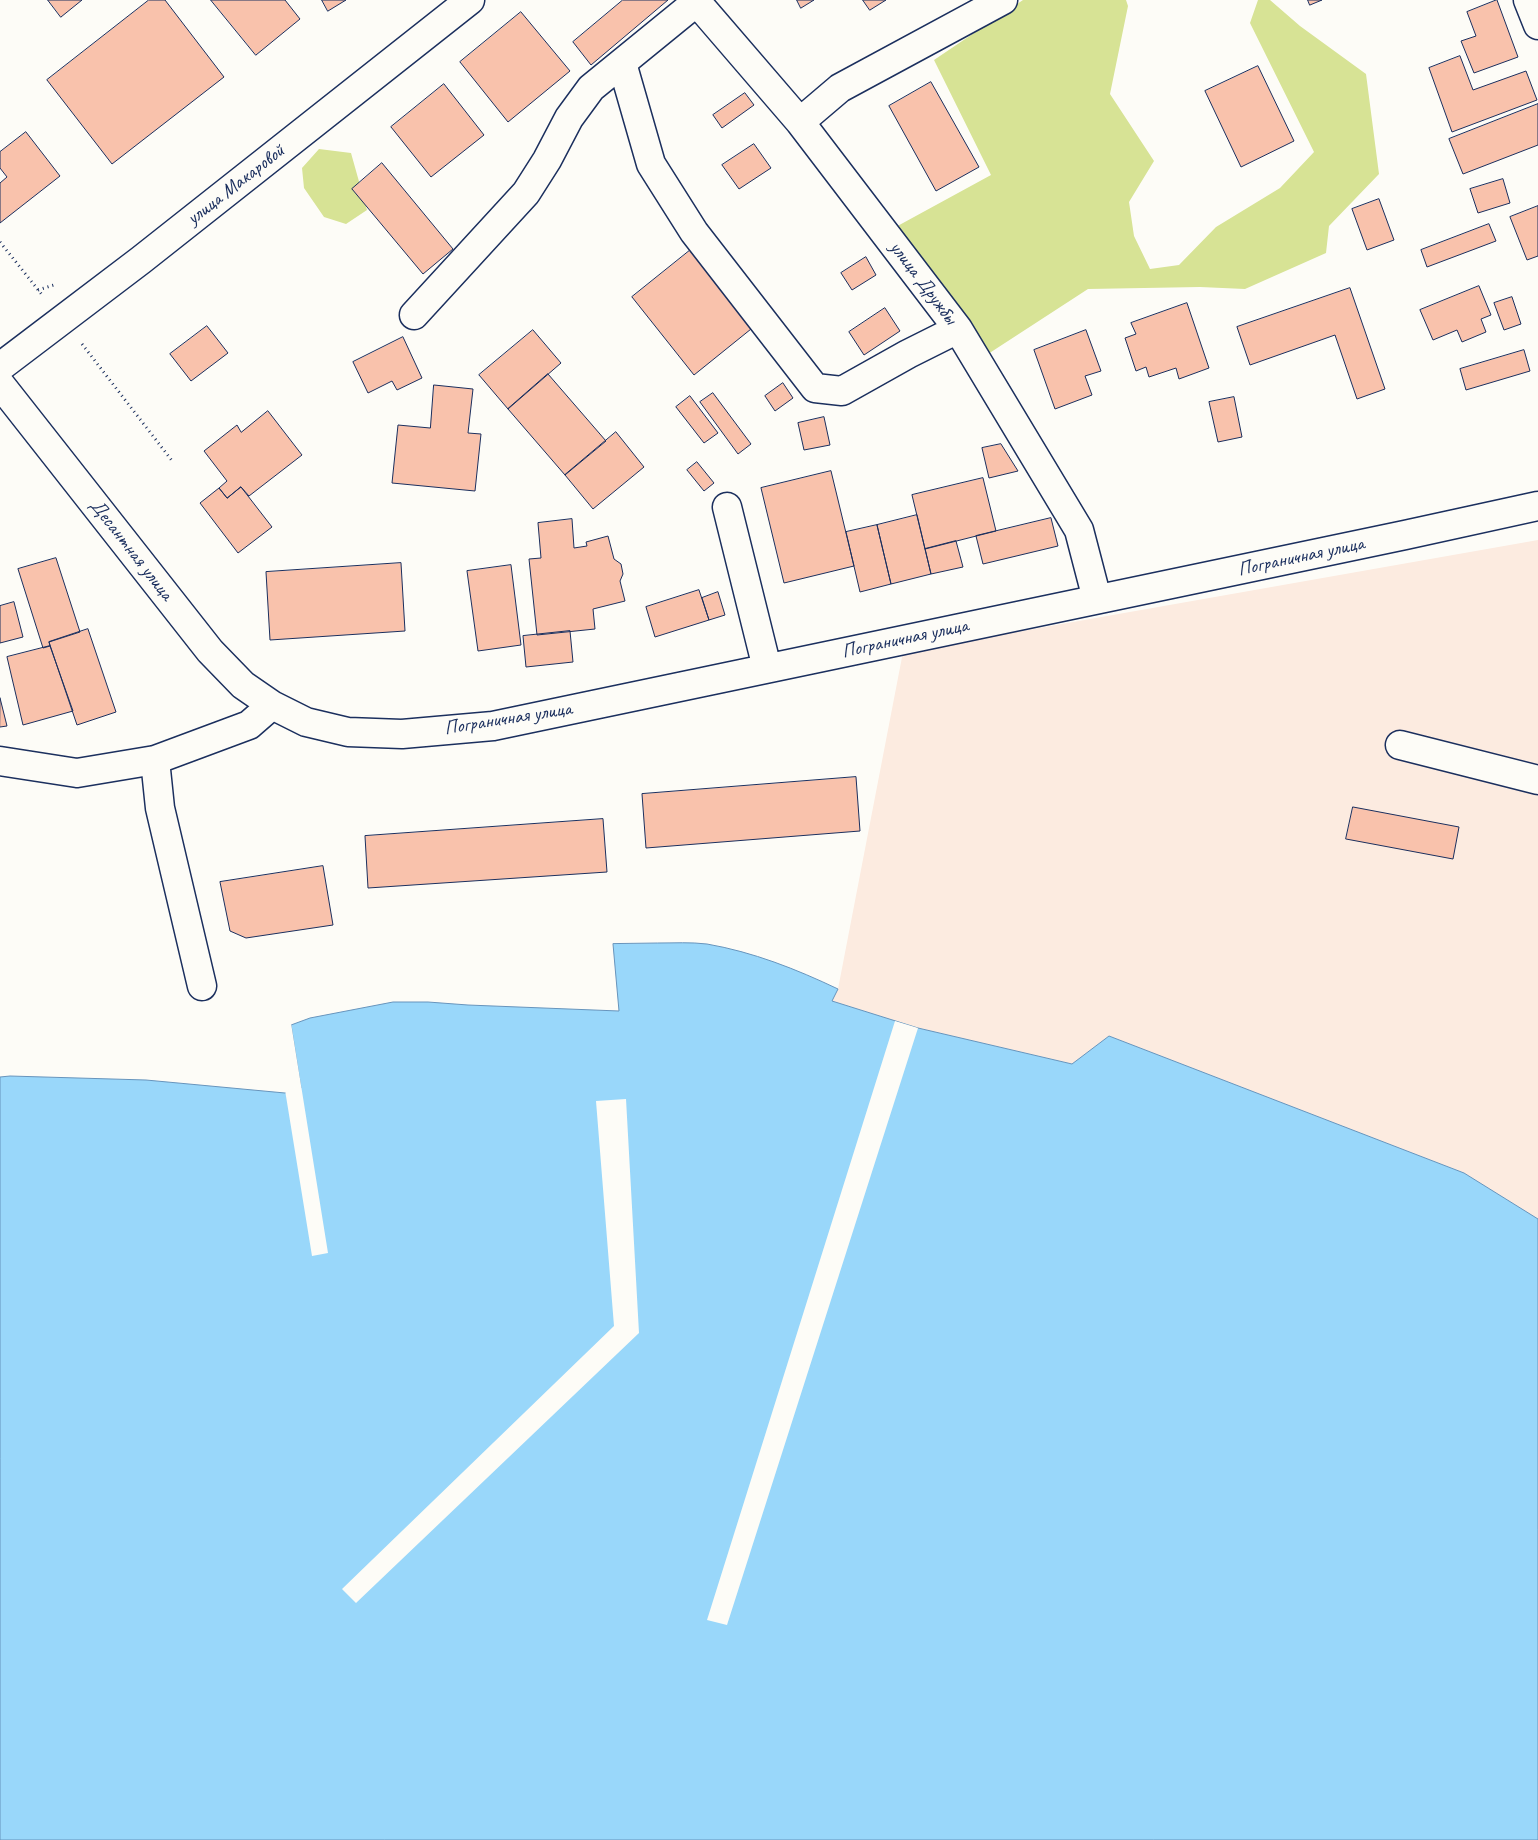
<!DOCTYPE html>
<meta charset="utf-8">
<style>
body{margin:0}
canvas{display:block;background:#fdfcf7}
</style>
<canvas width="1538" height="1840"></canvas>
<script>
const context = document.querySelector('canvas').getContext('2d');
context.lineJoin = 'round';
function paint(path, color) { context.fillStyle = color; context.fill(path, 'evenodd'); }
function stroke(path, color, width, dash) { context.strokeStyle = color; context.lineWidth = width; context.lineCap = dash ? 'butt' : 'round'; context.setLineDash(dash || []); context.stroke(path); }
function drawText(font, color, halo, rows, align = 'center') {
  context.font = font + ' Caveat,sans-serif'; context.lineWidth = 4; context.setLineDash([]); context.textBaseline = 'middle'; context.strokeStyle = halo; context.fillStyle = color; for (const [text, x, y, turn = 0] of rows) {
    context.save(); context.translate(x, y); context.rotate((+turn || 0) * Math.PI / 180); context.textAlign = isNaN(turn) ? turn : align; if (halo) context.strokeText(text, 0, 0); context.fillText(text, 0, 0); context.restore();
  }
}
paint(new Path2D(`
 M1538 540V1219L1464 1173 1109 1036 1073 1064 918 1028 832 1001 838 989 903 652Z`), '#fcebe0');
paint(new Path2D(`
 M1023 0H1126L1128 6 1110 94 1154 161 1129 202 1134 236 1150 269 1179 265 1216 227 1280 188 1314 152 1250 23 1258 0H1270L1300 26 1366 74 1379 174 1329 226 1326 253 1245 289 1200 287 1088 289 988 354 892 229 991 175 934 60Z
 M319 149 351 153 367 210 346 224 324 217 304 188 302 168Z`), '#d7e395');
const water = new Path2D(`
 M658 943C674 943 691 942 707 944 753 952 796 969 838 989L832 1001 918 1028 1072 1064 1109 1036 1464 1173 1538 1219V1840H0V1077L10 1076 146 1080 285 1093 301 1088 291 1025 310 1018 393 1002H428L468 1005 619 1011 613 944Z`);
paint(water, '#99d7fa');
stroke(water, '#6794bc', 1);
paint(new Path2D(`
 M895 1021 918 1028 727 1625 707 1620Z
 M291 1023 328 1253 312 1256 285 1090 298 1087 288 1026Z
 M626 1099 639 1333 356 1603 342 1589 614 1326 596 1101Z`), '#fdfcf7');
const building = new Path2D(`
 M48 0H82L61 17Z
 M149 0H165L224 77 112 164 47 80Z
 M211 0H285L300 19 256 55Z
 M322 0H346L328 11Z
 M623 0H668L591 65 573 42Z
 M797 0H814L801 8Z
 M863 0H886L870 10Z
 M1308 0H1322L1310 5Z
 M1497 0 1518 57 1474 73 1461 41 1476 36 1467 12Z
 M521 12 570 71 508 122 460 62Z
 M1460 56 1473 90 1526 71 1537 100 1452 132 1429 68Z
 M1258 66 1294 141 1241 167 1205 91Z
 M931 82 979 167 936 191 889 106Z
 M444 84 484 135 431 177 391 127Z
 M745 93 754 105 722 128 713 115Z
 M1538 104V145L1463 174 1449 139Z
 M26 132 60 176 0 223V183L7 177 0 168V152Z
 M754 144 771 168 739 189 722 165Z
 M382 163 453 249 423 274 352 189Z
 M1503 179 1510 203 1478 213 1470 189Z
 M1379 199 1394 240 1367 250 1352 209Z
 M1538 206V256L1527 260 1510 217Z
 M1489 224 1496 241 1427 267 1421 250Z
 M693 248 756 325 694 375 632 297Z
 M866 257 876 275 852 290 841 273Z
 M1479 286 1491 315 1481 319 1486 332 1462 342 1457 330 1433 340 1420 310Z
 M1350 288 1385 389 1357 399 1335 335 1250 365 1237 327Z
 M1512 297 1521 324 1504 330 1494 303Z
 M1187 303 1209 368 1179 379 1176 368 1149 377 1146 367 1136 371 1125 338 1136 334 1131 323Z
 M885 308 900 331 864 355 849 332Z
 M207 326 228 353 191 381 170 354Z
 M533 330 561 363 508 409 479 375Z
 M1086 330 1101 371 1085 376 1092 395 1055 409 1034 350Z
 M403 337 422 378 397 390 392 381 368 393 353 362Z
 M1524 350 1530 371 1466 390 1460 369Z
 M548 374 606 441 565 475 508 409Z
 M783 383 793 398 775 411 765 396Z
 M434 385 473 389 468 433 481 434 475 491 392 483 398 425 430 428Z
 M713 393 751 444 738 454 700 402Z
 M690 396 718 433 704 443 676 407Z
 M1234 397 1242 437 1218 442 1209 402Z
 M268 411 302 455 249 496 241 487 227 498 219 488 227 481 204 451 237 425 241 432Z
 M824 417 830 445 804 450 798 423Z
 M616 432 644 467 593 509 565 475Z
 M1001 444 1018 471 989 478 982 448Z
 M697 462 714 483 704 491 687 470Z
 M831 471 854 566 784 583 761 488Z
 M983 478 996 531 925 549 912 495Z
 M241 487 272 527 238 553 200 503 219 488 227 498Z
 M917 515 931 574 891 584 877 525Z
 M1051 518 1058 546 983 564 976 536Z
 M572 519 574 548 587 546 586 542 608 536 614 559 621 564 623 574 620 581 625 601 593 609 595 629 537 635 529 559 541 558 538 523Z
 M877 525 891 584 860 592 846 532Z
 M956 541 963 567 931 574 925 549Z
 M56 558 80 632 49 642 50 646 43 648 18 569Z
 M401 563 405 631 270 640 266 572Z
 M511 565 521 645 478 651 467 571Z
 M699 590 709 620 655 637 646 607Z
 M718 592 725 615 709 620 702 598Z
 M14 602 23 637 0 643V606Z
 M88 629 116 712 77 725 49 642Z
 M570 631 573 662 526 667 523 636Z
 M50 646 73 711 23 725 7 657Z
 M0 698 7 726 0 727Z
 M856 777 860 831 646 848 642 794Z
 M1353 807 1459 827 1453 859 1346 839Z
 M603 819 607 872 368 888 365 836Z
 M323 866 333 925 246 938 230 931 220 882Z`);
paint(building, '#f9c2ac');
stroke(building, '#1b2f5e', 1);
const minor = new Path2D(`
 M695 0 800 122 958 329 1079 530 1097 599
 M1528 0 1538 25
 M622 63 651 164 694 232 815 388 842 391 908 354 958 329
 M800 122 840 88 1003 0
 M414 315 526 193 547 160 569 118 591 88 699 0
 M0 367 141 260 470 0
 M0 384 210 651 243 685 272 705 306 722 348 732 402 734 493 726 1405 535 1538 506
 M727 507 767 668
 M1400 745 1538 780
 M155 760 160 808 202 986
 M0 761 77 773 155 760 249 725 272 705`);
stroke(minor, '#1b2f5e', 31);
stroke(new Path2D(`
 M0 242 43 296
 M38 290 57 284
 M82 344 173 462`), '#1b2f5e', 3, [1, 4]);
stroke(minor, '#fdfcf7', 28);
drawText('20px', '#1b2f5e', '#fdfcf7', [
 ["улица Макаровой",236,185,-38],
 ["улица Дружбы",923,283,53],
 ["Десантная улица",131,550,52],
 ["Пограничная улица",1301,557,-12],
 ["Пограничная улица",905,639,-12],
 ["Пограничная улица",508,719,-9]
]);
</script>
